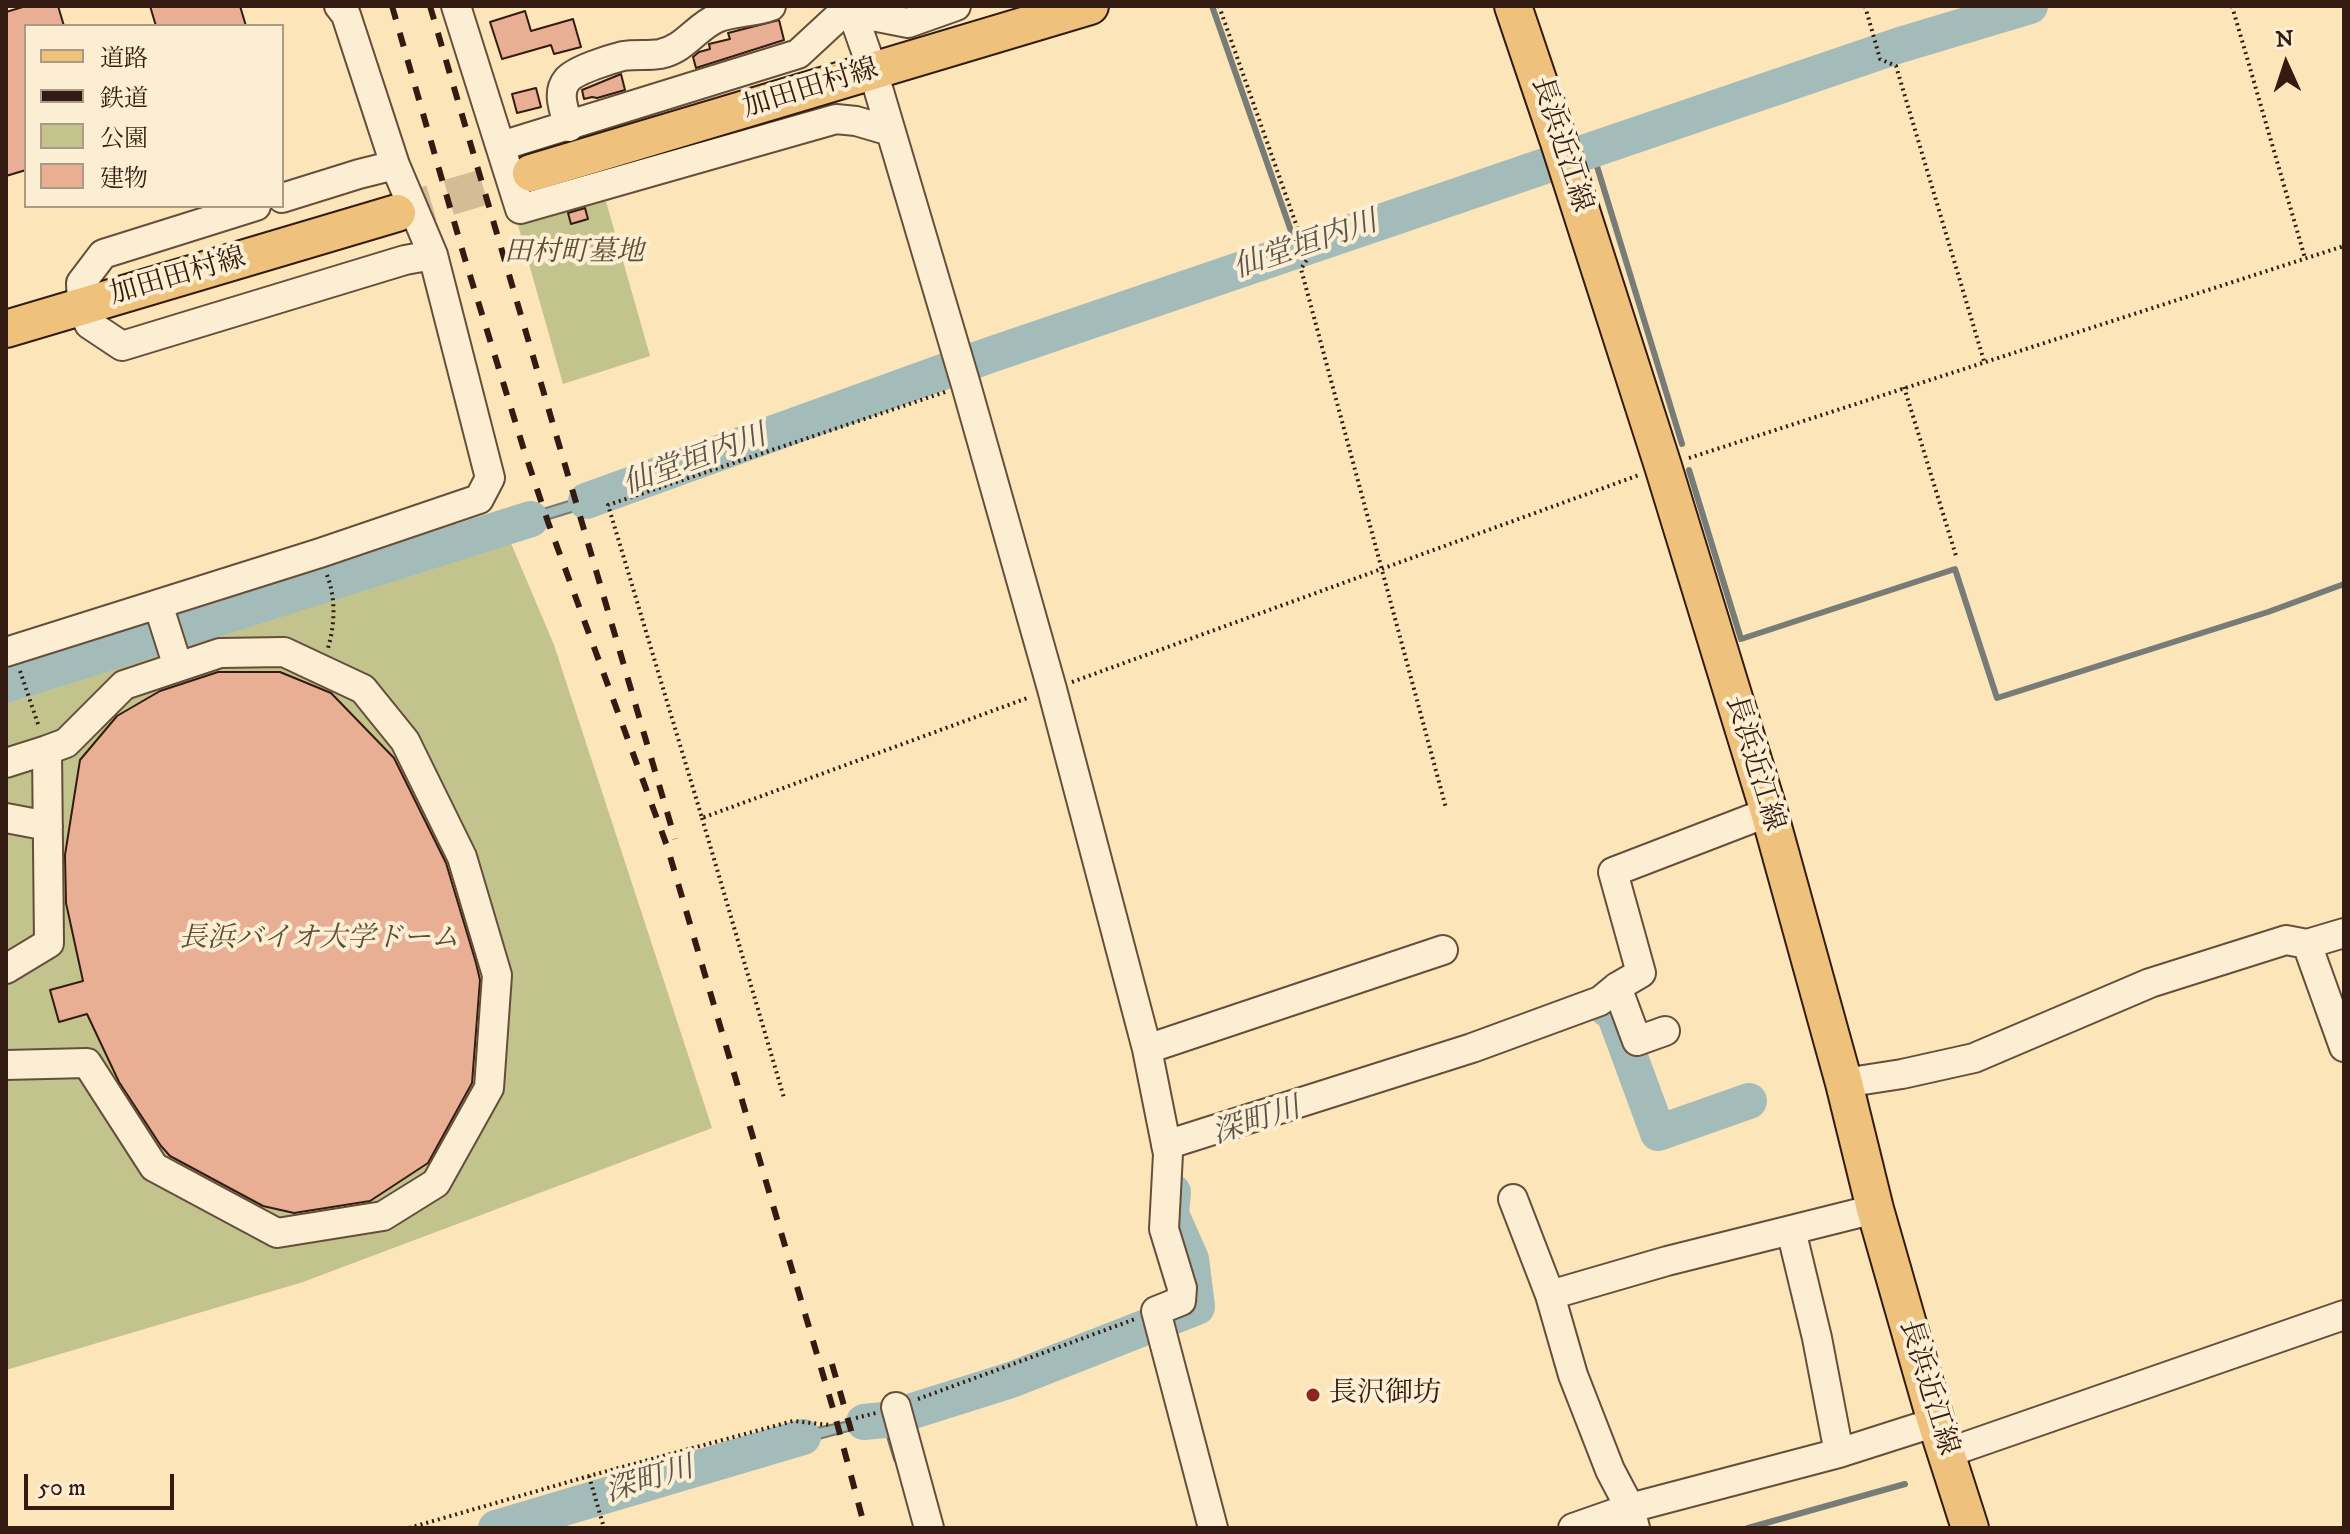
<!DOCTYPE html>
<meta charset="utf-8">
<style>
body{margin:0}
#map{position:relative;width:2350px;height:1534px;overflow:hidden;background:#fbe5b9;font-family:"IM FELL DW Pica","Noto Serif JP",serif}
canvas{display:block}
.frame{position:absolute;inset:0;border:8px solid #341b11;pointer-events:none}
.legend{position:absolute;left:24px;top:24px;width:260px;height:184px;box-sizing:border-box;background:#fceed2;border:2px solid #ac9a85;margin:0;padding:10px 14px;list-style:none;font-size:24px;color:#341b11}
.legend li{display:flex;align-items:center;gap:16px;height:40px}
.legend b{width:40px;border:2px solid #ac9a85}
.north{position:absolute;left:2246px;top:24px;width:80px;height:80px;-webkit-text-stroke:6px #fceed2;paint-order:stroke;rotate:357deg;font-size:22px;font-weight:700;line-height:32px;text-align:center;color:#341b11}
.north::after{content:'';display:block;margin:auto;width:28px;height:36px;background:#341b11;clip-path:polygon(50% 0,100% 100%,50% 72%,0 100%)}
.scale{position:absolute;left:24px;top:1474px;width:150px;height:36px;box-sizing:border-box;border:4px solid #341b11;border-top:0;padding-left:10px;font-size:24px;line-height:28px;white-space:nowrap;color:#341b11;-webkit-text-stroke:6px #fceed2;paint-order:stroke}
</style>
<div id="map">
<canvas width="2350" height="1534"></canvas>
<div class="frame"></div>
<ul class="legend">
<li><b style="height:10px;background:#eec27c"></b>道路</li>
<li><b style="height:10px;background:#341b11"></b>鉄道</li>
<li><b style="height:22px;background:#c2c38d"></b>公園</li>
<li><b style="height:22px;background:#e8af95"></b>建物</li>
</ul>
<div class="north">N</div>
<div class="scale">50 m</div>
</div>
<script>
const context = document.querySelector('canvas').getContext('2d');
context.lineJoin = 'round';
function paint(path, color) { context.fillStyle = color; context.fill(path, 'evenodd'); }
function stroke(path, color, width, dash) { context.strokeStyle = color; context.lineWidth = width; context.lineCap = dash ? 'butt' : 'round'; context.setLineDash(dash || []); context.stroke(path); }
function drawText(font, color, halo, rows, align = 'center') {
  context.font = font + ' "IM FELL DW Pica","Noto Serif JP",serif'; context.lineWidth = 8; context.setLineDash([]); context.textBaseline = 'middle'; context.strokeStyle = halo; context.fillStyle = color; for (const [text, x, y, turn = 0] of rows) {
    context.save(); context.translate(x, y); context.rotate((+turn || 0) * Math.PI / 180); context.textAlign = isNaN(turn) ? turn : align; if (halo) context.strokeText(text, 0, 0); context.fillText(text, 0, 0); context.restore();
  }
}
paint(new Path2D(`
 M603 191 650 356 563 384 516 218Z
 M510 541 554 645 712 1128 303 1282 6 1370V704Z`), '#c2c38d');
const water = new Path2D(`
 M585 496 588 507 533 524 530 513Z
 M883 1414 890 1423 863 1427 804 1443 802 1431Z`);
paint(water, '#a3bcba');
stroke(water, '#777c76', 2);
stroke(new Path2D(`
 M1212 6 1298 251
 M1592 150 1682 444
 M1689 470 1741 639 1955 569 1997 698 2268 612 2344 584
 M884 1420 896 1459
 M1748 1528 1905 1484`), '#777c76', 6);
stroke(new Path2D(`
 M586 501 987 356 1900 45 2030 6
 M6 685 531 519
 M1607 1009 1612 1008 1658 1133 1749 1101
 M864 1422 884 1420 1011 1380 1197 1307 1191 1259 1171 1214 1173 1192
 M496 1528 803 1437`), '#a3bcba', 36);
const building = new Path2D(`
 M26 6H58L64 26H26V170L6 176V12Z
 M150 6H240L246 26H156Z
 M525 11 531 31 573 19 581 47 554 54 551 45 502 59 490 22Z
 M779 20 784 40 696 68 693 57 699 52 710 49 709 44 730 39 728 33Z
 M621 74 625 90 597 98 592 97 584 99 582 90Z
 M536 88 541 107 517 113 512 94Z
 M585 208 588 219 571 224 568 213Z
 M218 672H280L331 693 394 758 446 863 476 963 480 980 472 1083 428 1163 370 1201 294 1213 263 1206 170 1156 161 1146 119 1082 87 1014 59 1022 50 990 83 981 66 903 65 855 80 760 117 716 160 691Z`);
paint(building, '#e8af95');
stroke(building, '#341b11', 2);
stroke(new Path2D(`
 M397 213 531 173`), '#d3bd97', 36, [36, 18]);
const minor = new Path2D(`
 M456 6 520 209 836 119 856 121 890 131
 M850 6 873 71 966 385 1052 689 1147 1049 1168 1154 1164 1229 1182 1288 1181 1301 1156 1311 1213 1528
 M569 127C565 112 556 93 567 80 575 70 611 59 623 56 636 54 648 56 660 54 685 49 696 27 717 18 734 11 753 13 771 6
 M501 146 798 54 838 17 852 12 908 23 956 6
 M282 198 359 174 395 165
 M256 206 103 254 81 283 82 306 89 324 122 346 405 260 433 255
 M158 604 178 667
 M6 652 320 553 479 499 490 478 433 255 395 165 346 15 339 6
 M6 763 47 750
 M6 818 48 826
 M2307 944 2344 1047
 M6 969 49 943 47 750 66 743 124 685 220 653 284 652 363 689 405 741 462 857 497 975 489 1088 436 1183 383 1216 277 1233 154 1167 87 1063 6 1065
 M1617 987 1637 1041 1665 1031
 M1147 1049 1443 950
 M1844 1083 1902 1074 1974 1058 2150 983 2286 940 2307 944 2344 933
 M1166 1145 1472 1048 1600 1001 1617 987 1641 973 1613 872 1769 812
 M1513 1199 1550 1295 1573 1375 1610 1470 1630 1508 1635 1528
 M1791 1230 1817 1338 1839 1453
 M1550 1295 1667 1261 1875 1209
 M896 1407 929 1528
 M1947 1453 2344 1315
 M1573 1528 1630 1508 1839 1453 1936 1422`);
const major = new Path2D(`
 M1513 6 1559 142 1663 466 1769 812 1844 1083 1875 1209 1936 1422 1970 1528
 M531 173 1090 6
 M6 329 397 213`);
stroke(minor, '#664e3b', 32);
stroke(major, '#341b11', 40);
stroke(new Path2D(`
 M1219 6 1308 258 1301 269 1446 808
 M1865 6 1880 59 1896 66 1984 361
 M2232 6 2305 258
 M1904 387 1957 559
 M945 392 608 505 702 818 1030 697
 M1689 458 2344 246
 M327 575C336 599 335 624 328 648
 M20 671 39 727
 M1072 682 1639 475
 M702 818 784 1098
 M918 1399 1135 1319
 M856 1418 876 1413
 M589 1476 604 1528
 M409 1528 589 1476 793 1421 830 1425`), '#341b11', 4, [2, 4]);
stroke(minor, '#fceed2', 28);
stroke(major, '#eec27c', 36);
stroke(new Path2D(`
 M392 6 464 256 524 450 548 522 667 846 834 1412 865 1528
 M430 6 675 839
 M832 1364 855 1444`), '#341b11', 6, [14, 14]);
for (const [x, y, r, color] of [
 [1313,1395,8,"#8f2418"]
]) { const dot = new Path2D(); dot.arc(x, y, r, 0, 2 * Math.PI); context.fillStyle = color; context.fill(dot); stroke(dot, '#fceed2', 3); }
drawText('28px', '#341b11', '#fceed2', [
 ["加田田村線",811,90,-17],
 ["長浜近江線",1560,145,72],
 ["加田田村線",178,278,-16],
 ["長浜近江線",1753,764,73],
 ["長浜近江線",1927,1388,73]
]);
drawText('italic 28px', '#5f4d36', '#fceed2', [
 ["田村町墓地",574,254],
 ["長浜バイオ大学ドーム",319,940]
]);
drawText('28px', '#341b11', '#fceed2', [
 ["長沢御坊",1329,1395]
], 'left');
drawText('italic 30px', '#5b534c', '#fceed2', [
 ["仙堂垣内川",1306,247,-19],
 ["仙堂垣内川",695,462,-20],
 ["深町川",1257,1123,-18],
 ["深町川",650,1482,-17]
]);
</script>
